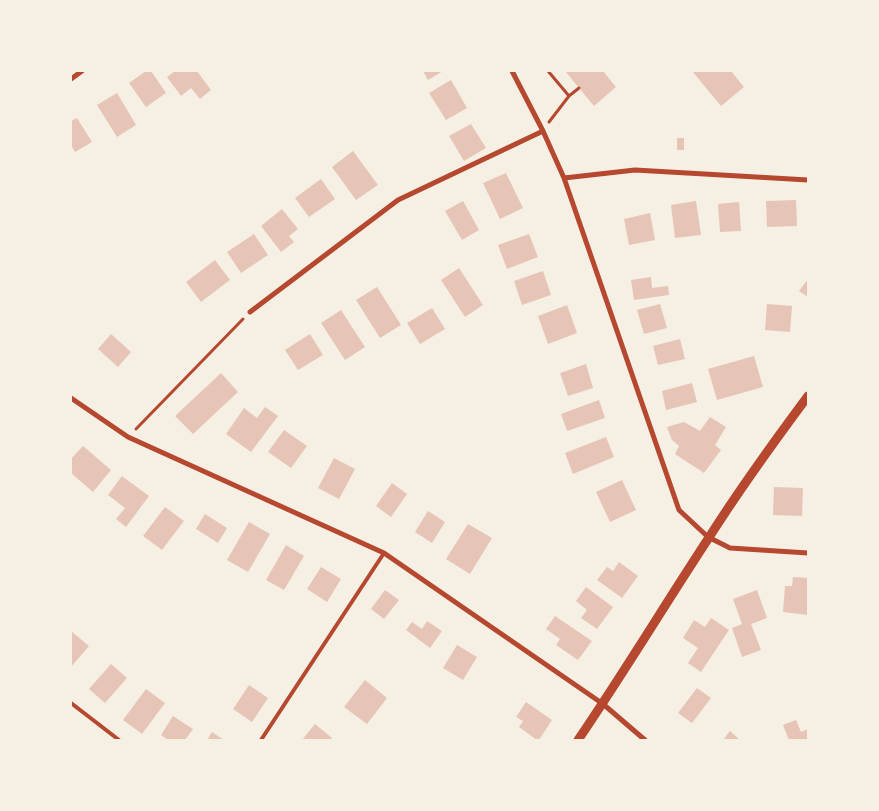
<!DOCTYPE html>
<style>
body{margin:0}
#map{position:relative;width:879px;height:811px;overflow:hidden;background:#f6efe4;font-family:Montserrat,sans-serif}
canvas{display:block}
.frame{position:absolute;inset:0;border:72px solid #f6efe4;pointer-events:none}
</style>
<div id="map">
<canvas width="879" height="811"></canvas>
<div class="frame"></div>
</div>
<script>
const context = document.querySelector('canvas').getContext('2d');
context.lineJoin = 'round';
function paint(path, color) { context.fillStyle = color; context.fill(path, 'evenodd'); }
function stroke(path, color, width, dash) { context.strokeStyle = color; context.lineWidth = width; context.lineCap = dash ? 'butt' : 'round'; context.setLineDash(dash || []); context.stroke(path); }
paint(new Path2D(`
 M146 71H151L166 93 146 107 129 83Z
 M175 71H197L211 90 200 99 191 88 181 96 167 77Z
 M423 71H443L428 80Z
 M565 71H603L616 87 594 106Z
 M692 71H731L744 87 721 106Z
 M451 80 467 108 446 120 429 93Z
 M117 93 136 125 117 137 97 105Z
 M77 118 92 142 75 152 71 145V121Z
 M471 124 486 148 464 161 449 136Z
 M677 138H684V150H677Z
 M353 151 378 185 356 200 332 167Z
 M506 173 523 208 500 219 483 183Z
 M321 179 335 199 309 217 295 198Z
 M796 200 797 226 767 227 766 201Z
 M463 201 479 230 462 240 445 211Z
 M696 201 701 235 675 238 671 205Z
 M739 202 741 231 720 232 718 204Z
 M282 209 298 229 289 236 294 242 281 252 261 226Z
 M650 213 655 240 629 245 624 219Z
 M254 234 268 255 241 273 227 252Z
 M529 234 538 257 507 269 498 245Z
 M215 260 230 280 201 302 186 282Z
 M459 268 483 305 465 317 441 280Z
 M543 271 551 295 522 305 514 281Z
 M651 277 652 288 668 286 669 295 634 300 631 280Z
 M808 279V297L799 291Z
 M377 287 401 325 380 338 356 300Z
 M660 304 667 328 644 334 637 310Z
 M767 304 792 306 790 332 765 330Z
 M567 305 577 333 548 344 538 316Z
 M432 308 445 329 420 344 407 323Z
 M341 310 365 347 345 360 321 323Z
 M111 334 131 352 118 367 98 349Z
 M310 334 323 355 298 370 285 350Z
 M680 339 685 359 658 365 653 346Z
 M754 356 763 387 717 400 708 369Z
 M586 364 593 388 568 396 560 373Z
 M221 373 238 392 193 434 175 416Z
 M692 383 697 402 666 410 662 391Z
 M599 400 605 418 567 431 561 414Z
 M265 407 278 416 251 452 226 434 244 408 257 418Z
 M710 417 726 427 715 445 721 450 704 473 675 454 679 446 672 440 667 427 684 422 700 431Z
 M284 430 307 446 291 468 268 452Z
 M606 437 614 457 573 474 565 453Z
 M83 446 111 470 93 492 71 473V459Z
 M334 458 355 469 339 499 318 488Z
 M122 476 149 496 126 527 116 519 125 508 108 495Z
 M622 480 636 510 610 522 596 492Z
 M392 483 407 494 391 517 376 506Z
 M774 487 803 488 802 516 773 515Z
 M165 507 184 521 162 550 143 536Z
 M428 511 445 522 432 543 415 532Z
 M205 514 227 528 218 543 196 529Z
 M249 522 270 534 248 572 227 560Z
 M468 524 492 538 470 574 446 559Z
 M286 545 304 556 284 590 266 580Z
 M619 562 638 576 622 598 597 580 607 567 613 571Z
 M321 567 341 579 327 602 307 589Z
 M793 577 808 578V615L783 612 785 586H792Z
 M586 587 613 607 597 629 581 618 587 610 576 601Z
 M385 590 399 600 384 619 371 609Z
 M757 590 767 618 751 624 761 650 742 657 732 628 742 624 733 599Z
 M555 616 592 641 578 660 556 645 560 639 546 629Z
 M711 618 729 630 701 672 688 663 698 648 683 638 694 620 705 627Z
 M427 621 442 631 430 648 406 630 412 622 422 629Z
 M71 631 89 646 71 667Z
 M457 645 477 657 463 680 443 668Z
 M111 664 127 678 105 703 89 689Z
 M365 680 387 698 367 724 344 707Z
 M249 685 268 698 252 722 233 709Z
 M697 688 711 698 692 723 678 713Z
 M146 689 165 703 142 734 123 720Z
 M526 702 552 720 539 740H537L519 727 523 721 516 717Z
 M173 716 193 729 185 740H168L161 735Z
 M796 720 801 732 808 729V740H789L783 725Z
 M315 724 332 738 331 740H302Z
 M730 731 740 740H723Z
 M212 732 224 740H207Z`), '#e6c5b7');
stroke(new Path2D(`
 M548 71 569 96 549 122
 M569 96 579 88
 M136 429 243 319`), '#b5482f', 3);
stroke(new Path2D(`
 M71 703 119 740
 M261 740 384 553`), '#b5482f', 4);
stroke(new Path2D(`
 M512 71 543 131 564 178 679 510 708 537 730 548 808 553
 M71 79 82 71
 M564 178 635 170 808 180
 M250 312 398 200 543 131
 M71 398 128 437 384 553 603 704 645 740`), '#b5482f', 5);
stroke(new Path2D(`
 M578 740C623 674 664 606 708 539 739 490 773 443 808 396`), '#b5482f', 9);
</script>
